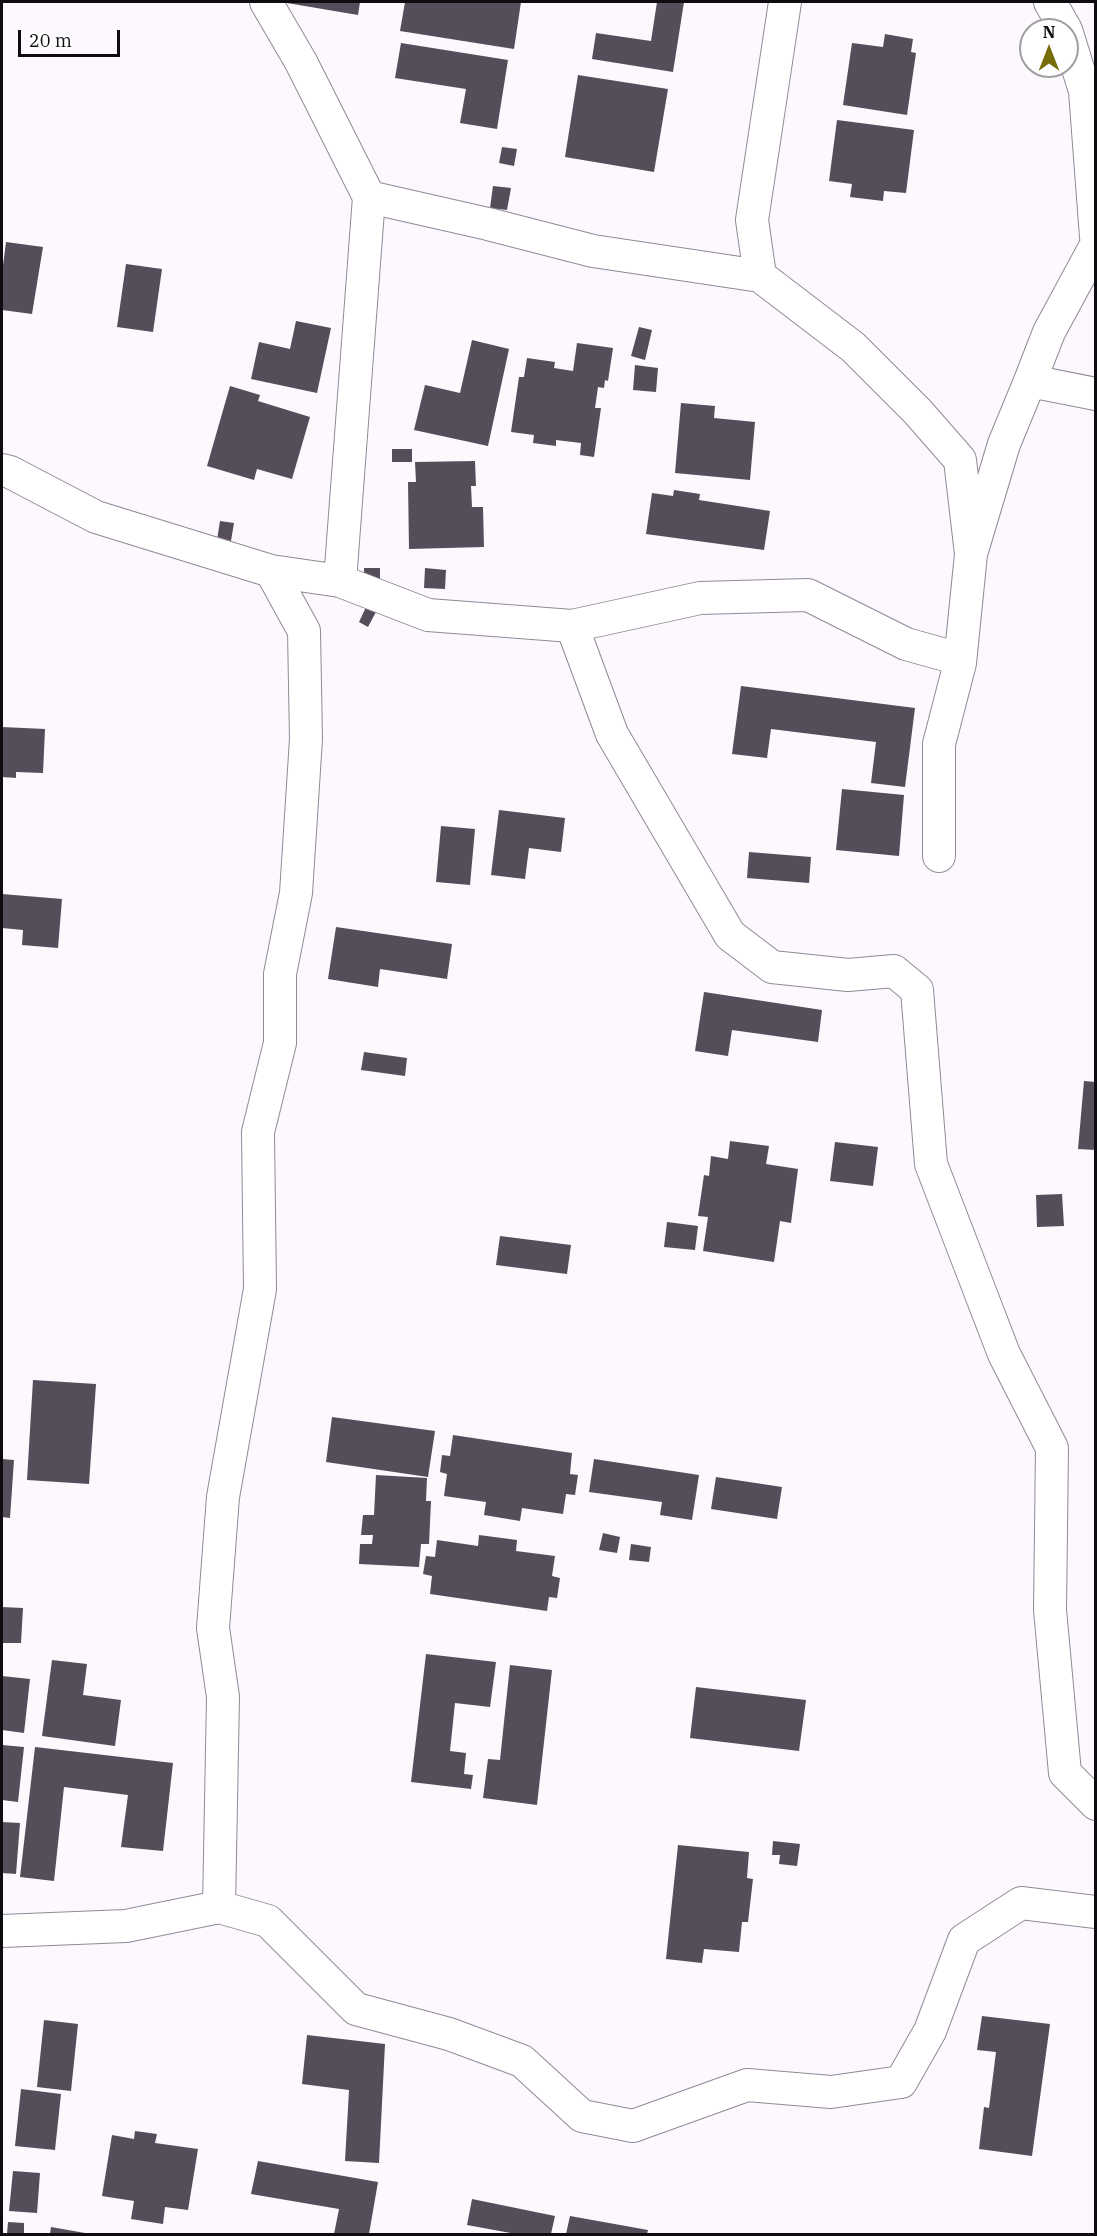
<!DOCTYPE html>
<style>
body{margin:0}
#map{position:relative;width:1097px;height:2236px;overflow:hidden;background:#fcf8fe;font-family:"IBM Plex Serif",serif}
canvas{display:block}
.frame{position:absolute;inset:0;border:3px solid #0f0c11;pointer-events:none}
.north{position:absolute;left:1019px;top:18px;width:60px;height:60px;box-sizing:border-box;background:#fff;border:2px solid #9f9ea0;border-radius:50%;rotate:0deg;font-size:16px;font-weight:700;line-height:24px;text-align:center;color:#0f0c11}
.north::after{content:'';display:block;margin:auto;width:21px;height:27px;background:#776d0a;clip-path:polygon(50% 0,100% 100%,50% 72%,0 100%)}
.scale{position:absolute;left:18px;top:30px;width:102px;height:27px;box-sizing:border-box;border:3px solid #0f0c11;border-top:0;padding-left:8px;font-size:18px;line-height:21px;white-space:nowrap;color:#0f0c11;-webkit-text-stroke:4px #fff;paint-order:stroke}
</style>
<div id="map">
<canvas width="1097" height="2236"></canvas>
<div class="frame"></div>
<div class="north">N</div>
<div class="scale">20 m</div>
</div>
<script>
const context = document.querySelector('canvas').getContext('2d');
context.lineJoin = 'round';
function paint(path, color) { context.fillStyle = color; context.fill(path, 'evenodd'); }
function stroke(path, color, width, dash) { context.strokeStyle = color; context.lineWidth = width; context.lineCap = dash ? 'butt' : 'round'; context.setLineDash(dash || []); context.stroke(path); }
paint(new Path2D(`
 M281 2H360L358 15Z
 M405 2H478L490 3 491 2H521L514 49 400 31Z
 M657 2H684L673 72 592 59 596 33 651 41Z
 M885 34 913 39 911 52 916 53 907 115 843 105 852 43 883 47Z
 M401 43 508 60 497 129 460 123 466 89 395 78Z
 M578 75 668 89 654 172 565 157Z
 M837 120 914 130 906 193 884 191 883 201 850 197 852 184 829 181Z
 M502 147 517 149 514 166 499 163Z
 M493 186 511 188 507 210 490 208Z
 M6 242 43 247 32 314 2 310V273Z
 M126 264 162 269 153 332 117 327Z
 M296 321 331 328 317 393 251 379 259 342 290 349Z
 M639 327 652 330 645 360 631 356Z
 M472 340 509 349 488 446 414 430 425 385 460 393Z
 M577 343 613 348 608 381 605 380 604 388 598 387 595 408H601L594 457 580 455 581 443 556 440V446L533 443 534 435 511 432 519 377H524L527 358 555 362 554 368 573 371Z
 M635 365 658 368 656 392 633 390Z
 M230 386 260 395 258 401 310 417 292 479 257 469 254 480 207 466Z
 M681 403 715 406 714 418 755 422 750 480 675 473Z
 M392 449H412V462H392Z
 M475 461 476 486H471L472 507H483L484 547 409 549 408 482H416L415 462Z
 M674 490 700 494 699 500 770 511 764 550 646 534 652 493 673 496Z
 M220 521 234 523 231 541 217 540Z
 M364 568H380V585H364Z
 M425 568 446 570 445 589 424 588Z
 M367 605 377 610 368 627 359 622Z
 M741 686 915 708 905 787 871 783 876 742 771 729 767 758 732 754Z
 M2 727 45 729 43 773 16 772V778L2 777Z
 M842 789 904 795 899 856 836 850Z
 M499 810 565 818 561 852 529 848 525 879 491 875Z
 M441 826 475 829 470 885 436 882Z
 M749 852 811 857 809 883 747 878Z
 M2 894 62 899 58 948 22 945 23 930 2 928Z
 M336 927 452 944 447 979 380 969 378 987 328 979Z
 M704 992 822 1010 818 1042 732 1030 728 1056 695 1051Z
 M364 1052 407 1058 405 1076 361 1070Z
 M1084 1081 1096 1082V1150L1078 1149Z
 M730 1141 769 1146 766 1164 798 1169 791 1223 780 1221 774 1262 703 1251 708 1217 698 1216 704 1175 709 1176 711 1156 728 1159Z
 M835 1142 878 1147 873 1186 830 1181Z
 M1062 1194 1064 1226 1037 1227 1036 1195Z
 M667 1222 698 1226 695 1250 664 1247Z
 M500 1236 571 1245 567 1274 496 1265Z
 M33 1380 96 1384 89 1484 27 1480Z
 M332 1417 435 1431 428 1477 326 1462Z
 M453 1435 572 1453 570 1474 578 1475 575 1495 566 1494 563 1514 522 1508 520 1521 484 1515 486 1502 444 1496 447 1474 440 1472 442 1455 450 1456Z
 M2 1459 14 1460 10 1518 2 1517Z
 M594 1459 699 1475 692 1520 660 1515 662 1502 589 1492Z
 M376 1475 427 1478 426 1501H431L429 1544H421L419 1567 359 1564 360 1544H372L373 1535H361L363 1515H374Z
 M716 1477 782 1487 777 1519 711 1509Z
 M603 1533 620 1537 617 1553 599 1550Z
 M479 1535 517 1540 516 1551 555 1556 552 1576 560 1578 557 1598 549 1597 547 1611 430 1594 432 1576 423 1574 426 1556 435 1557 437 1540 478 1546Z
 M631 1544 651 1547 649 1562 629 1560Z
 M2 1607 23 1608 21 1643H2Z
 M426 1654 496 1662 490 1707 455 1703 450 1751 466 1753 464 1774 473 1775 471 1789 411 1782Z
 M52 1660 87 1664 83 1695 121 1700 115 1746 42 1736Z
 M510 1665 552 1670 537 1805 483 1798 488 1759 500 1760Z
 M2 1676 30 1679 24 1733 2 1730Z
 M696 1687 806 1700 799 1751 690 1738Z
 M2 1745 24 1747 18 1802 2 1800Z
 M35 1747 173 1763 163 1851 121 1847 128 1795 64 1787 54 1881 20 1877Z
 M2 1822 20 1823 16 1874 2 1873Z
 M773 1841 800 1844 797 1866 779 1864 780 1855H772Z
 M678 1845 749 1852 747 1878 753 1879 748 1922H742L739 1952 704 1949 702 1963 666 1959Z
 M982 2016 1050 2024 1032 2156 979 2149 984 2107 989 2108 996 2052 977 2050Z
 M44 2020 78 2024 71 2091 37 2087Z
 M307 2035 385 2044 379 2163 345 2161 349 2090 302 2084Z
 M21 2089 61 2094 55 2150 15 2146Z
 M135 2131 157 2134 155 2143 198 2149 188 2210 165 2207 163 2224 131 2219 134 2201 102 2196 112 2135 134 2139Z
 M258 2161 378 2182 369 2234H334L339 2209 251 2194Z
 M13 2171 40 2173 37 2213 9 2211Z
 M472 2199 555 2216 551 2234H516L467 2225Z
 M570 2216 648 2230 647 2234H566Z
 M8 2222 24 2223V2234H7Z
 M51 2227 85 2233V2234H50Z`), '#554d5a');
const minor = new Path2D(`
 M266 2 301 62 369 197 340 581 428 615 572 626 612 734 730 935 772 967 848 975 894 971 917 990 931 1164 1004 1354 1052 1448 1050 1610 1065 1773 1096 1804
 M785 2 752 220 760 276 853 347 918 412 960 460 971 554
 M1050 2 1066 30
 M1067 33 1085 91 1096 237
 M369 197 488 224 593 251 760 276
 M1030 381 1096 394
 M2 470 10 472 96 517 271 571 340 581
 M572 626 700 598 808 595 906 644 949 656
 M939 856V744L960 663 971 554 1004 444 1030 381 1049 332 1096 245
 M219 1907 223 1697 213 1628 223 1497 260 1289 258 1132 280 1043V974L296 893 306 739 304 631 271 571
 M2 1931 126 1926 219 1907 268 1921 356 2009 449 2034 522 2061 582 2116 633 2126 747 2085 831 2092 901 2082 930 2031 964 1940 1021 1903 1096 1912`);
stroke(minor, '#928997', 34);
stroke(minor, '#fff', 32);
</script>
